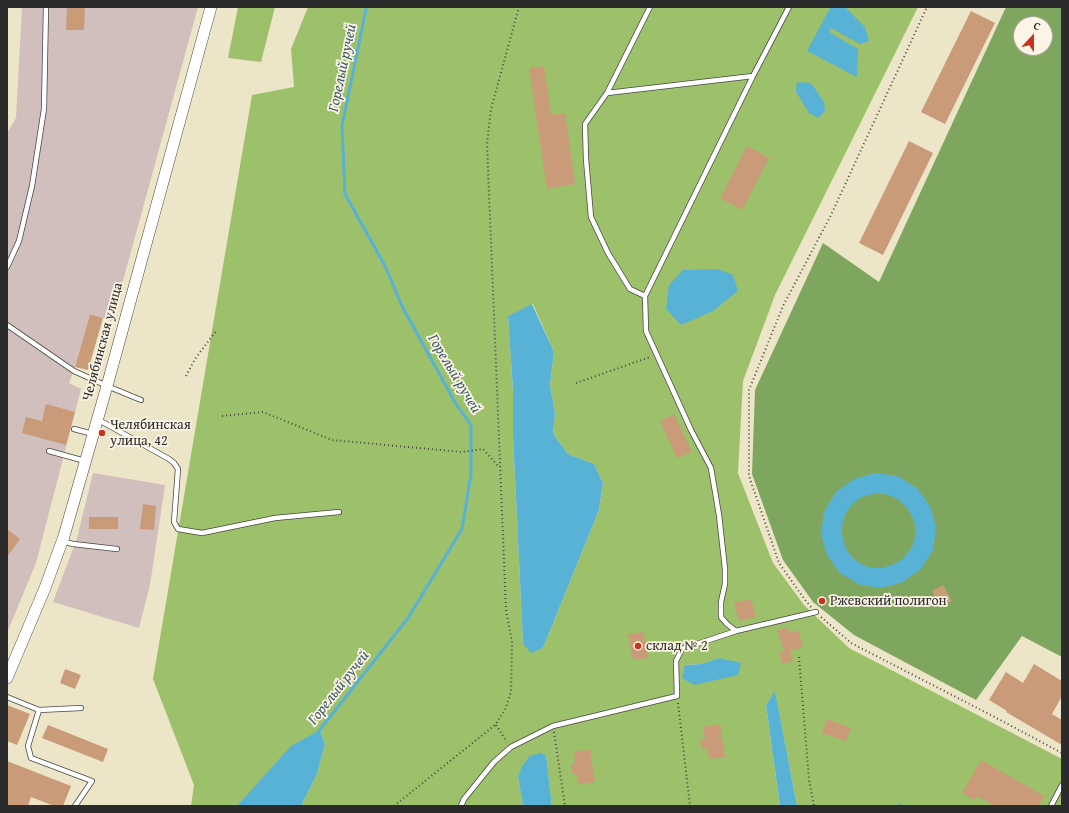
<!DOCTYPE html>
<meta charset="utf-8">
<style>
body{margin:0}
#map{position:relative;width:1069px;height:813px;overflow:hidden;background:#ece5c7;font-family:"Gentium Book Plus",serif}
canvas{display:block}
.frame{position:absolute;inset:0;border:8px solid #2b2b2b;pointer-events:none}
.north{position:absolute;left:1013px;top:16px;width:40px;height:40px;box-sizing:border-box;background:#fcf5e5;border:1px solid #a8a49b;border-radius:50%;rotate:22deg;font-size:11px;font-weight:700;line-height:16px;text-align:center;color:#2b2b2b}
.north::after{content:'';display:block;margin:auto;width:14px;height:18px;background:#c8321e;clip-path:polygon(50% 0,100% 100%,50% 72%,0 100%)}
</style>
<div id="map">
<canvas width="1069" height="813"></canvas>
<div class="frame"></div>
<div class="north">С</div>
</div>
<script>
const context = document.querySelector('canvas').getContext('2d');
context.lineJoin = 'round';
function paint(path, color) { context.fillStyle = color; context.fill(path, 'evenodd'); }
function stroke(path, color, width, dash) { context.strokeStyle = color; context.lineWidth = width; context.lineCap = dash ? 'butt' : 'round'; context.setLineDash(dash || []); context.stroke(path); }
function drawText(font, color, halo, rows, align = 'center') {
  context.font = font + ' "Gentium Book Plus",serif'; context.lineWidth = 3.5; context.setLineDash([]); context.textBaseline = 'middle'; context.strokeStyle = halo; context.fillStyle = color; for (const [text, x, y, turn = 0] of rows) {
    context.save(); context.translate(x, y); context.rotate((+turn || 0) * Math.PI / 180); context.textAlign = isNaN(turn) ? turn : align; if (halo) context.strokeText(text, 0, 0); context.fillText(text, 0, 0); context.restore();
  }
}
paint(new Path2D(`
 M22 7H198L112 321 90 314 75 367 69 383 81 389 36 563 7 633V133L16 118Z
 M93 473 165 485 150 585 139 628 53 602 77 538Z`), '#d1bfbd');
paint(new Path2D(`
 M238 7H275L261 62 228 58Z
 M308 7H918L775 295 743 381 738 473 773 563 804 605 849 648 1062 759V806H797L775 692 766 705 780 806H552L546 755 518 777 523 806H301L317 774 325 744 320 730 237 806H191L194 785 153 679 252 95 294 87 291 49ZM533 304 554 352 550 385 555 414 553 434 568 454 594 464 603 483 599 510 543 648 523 644 513 436V390L508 316ZM719 658 738 675 685 665 702 664Z`), '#9dc06a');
paint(new Path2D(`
 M1006 7H1062V657L1022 636 976 700 854 635 813 602 783 560 752 474 755 390 823 243 879 282ZM1021 24H1045V48H1021Z`), '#7ea65e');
paint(new Path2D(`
 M845 7 865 27 869 41 860 44 831 28 829 32 858 49 857 77 807 51 830 8Z
 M797 82 811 83 824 102 825 111 818 118 809 113 796 92Z
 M717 269 733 275 738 291 713 311 681 325 666 309 669 285 683 270Z
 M532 304 554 352 550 385 555 414 553 434 568 454 594 464 603 483 599 510 543 648 531 653 523 644 513 436V390L508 316Z
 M875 473 897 476 917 488 930 506 936 527 933 550 921 569 903 582 882 588 860 585 840 573 827 555 821 534 824 512 836 492 854 479ZM876 493C881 494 887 494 891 496 909 503 921 525 913 544 909 554 900 563 889 566 887 566 883 568 881 568 841 570 827 517 862 497 866 495 872 495 876 493Z
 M719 658 741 663 738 675 694 685 682 678 685 665 702 664Z
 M775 691 797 806H780L766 705Z
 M320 730 325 744 317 774 301 806H237L291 746Z
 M540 753 546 755 552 806H523L518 777 522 766 530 756Z`), '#58b2d6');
stroke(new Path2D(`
 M318 732 408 618 462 529 471 474V425L456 404 403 308 385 266 345 194 342 126 366 9 367 7
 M900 806V805`), '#58b2d6', 3);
paint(new Path2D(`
 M67 7H85L84 30H66Z
 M971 11 995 23 945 124 921 112Z
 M544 66 551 115 565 113 575 184 547 189 529 68Z
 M909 141 933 153 883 255 859 243Z
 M747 146 769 158 742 210 720 198Z
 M90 314 103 318 88 370 75 367Z
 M46 404 75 412 66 445 22 433 26 417 42 421Z
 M674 414 692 452 677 458 660 421Z
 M143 504 156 506 154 530 140 529Z
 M89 517H118V529H89Z
 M7 529 20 539 7 557Z
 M943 585 952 601 941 608 932 591Z
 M751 599 756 617 739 621 734 603Z
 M787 627 789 633 798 630 803 647 790 651 793 661 782 664 779 653 784 651 777 630Z
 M643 632 648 658 633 660 628 634Z
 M1034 664 1062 681V696L1052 714 1062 720V745L1006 712 1007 711 989 700 1006 672 1023 683Z
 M65 669 81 675 75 689 60 683Z
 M7 705 30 714 17 745 7 741Z
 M827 719 851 728 846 741 822 733Z
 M720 724 725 757 709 759 707 748 702 749 700 740 705 739 703 727Z
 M48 725 108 749 103 762 42 738Z
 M590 749 595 782 578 784 576 773 572 774 571 764 575 763 574 752Z
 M981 760 1044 796 1039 806H995L977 796 974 800 962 793Z
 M7 761 71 786 63 806H54L31 797 28 806H7Z`), '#c99b79');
const service = new Path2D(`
 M789 7 753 76 645 296 646 331 691 430 711 468 719 515 725 569V584L721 602V617L727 624 736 631 816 612
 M607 93 650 7
 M7 267 19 241 32 186 44 109 46 7
 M645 296 630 289 608 253 591 217 586 159 585 124 607 93 753 76
 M7 325 74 371 107 386 141 400
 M97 419 169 459 174 463 178 469 174 522 178 529 202 533 275 518 339 512
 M74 429 93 434
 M49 451 85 461
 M62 541 73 544 117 549
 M7 697 39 710 81 708
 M39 710 28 746 31 758 92 781 75 806
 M461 806 464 799 494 762 511 747 553 726 677 696 676 661 682 649 736 631
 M1051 806 1062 785`);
const tertiary = new Path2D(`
 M7 678 45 588 64 536 107 386 211 7`);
stroke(service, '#484742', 6);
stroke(tertiary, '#484742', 12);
stroke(new Path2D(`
 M186 376 195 359 216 331
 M576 383 650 357
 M222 416 263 412 332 440 462 452 483 449 499 467
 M811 607 805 600 779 563 749 476V390L783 306 831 215 927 7
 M821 617 851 643 989 714 1062 753
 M799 657 809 780 814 806
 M678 703 690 806
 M496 725 507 742
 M554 732 565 806
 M394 806 495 725 505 710 511 692 512 642 506 610 487 144 491 109 519 7`), '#484742', 2, [1, 3]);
stroke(service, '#fff', 4.5);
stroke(tertiary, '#fff', 11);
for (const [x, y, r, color] of [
 [102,433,4,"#c8321e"],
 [822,601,4,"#c8321e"],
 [638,646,4,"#c8321e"]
]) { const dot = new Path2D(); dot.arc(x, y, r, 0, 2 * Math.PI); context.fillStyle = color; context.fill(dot); stroke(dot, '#fcf5e5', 1.5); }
drawText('14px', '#2b2b2b', '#fcf5e5', [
 ["Челябинская улица",103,342,-75]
]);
drawText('14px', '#2b2b2b', '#fcf5e5', [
 ["Челябинская",110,425],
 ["улица, 42",110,441],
 ["Ржевский полигон",830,601],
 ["склад № 2",646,646]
], 'left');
drawText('italic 15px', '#3b5a67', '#fcf5e5', [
 ["Горелый ручей",343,68,-78],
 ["Горелый ручей",454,374,59],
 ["Горелый ручей",339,688,-52]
]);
</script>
